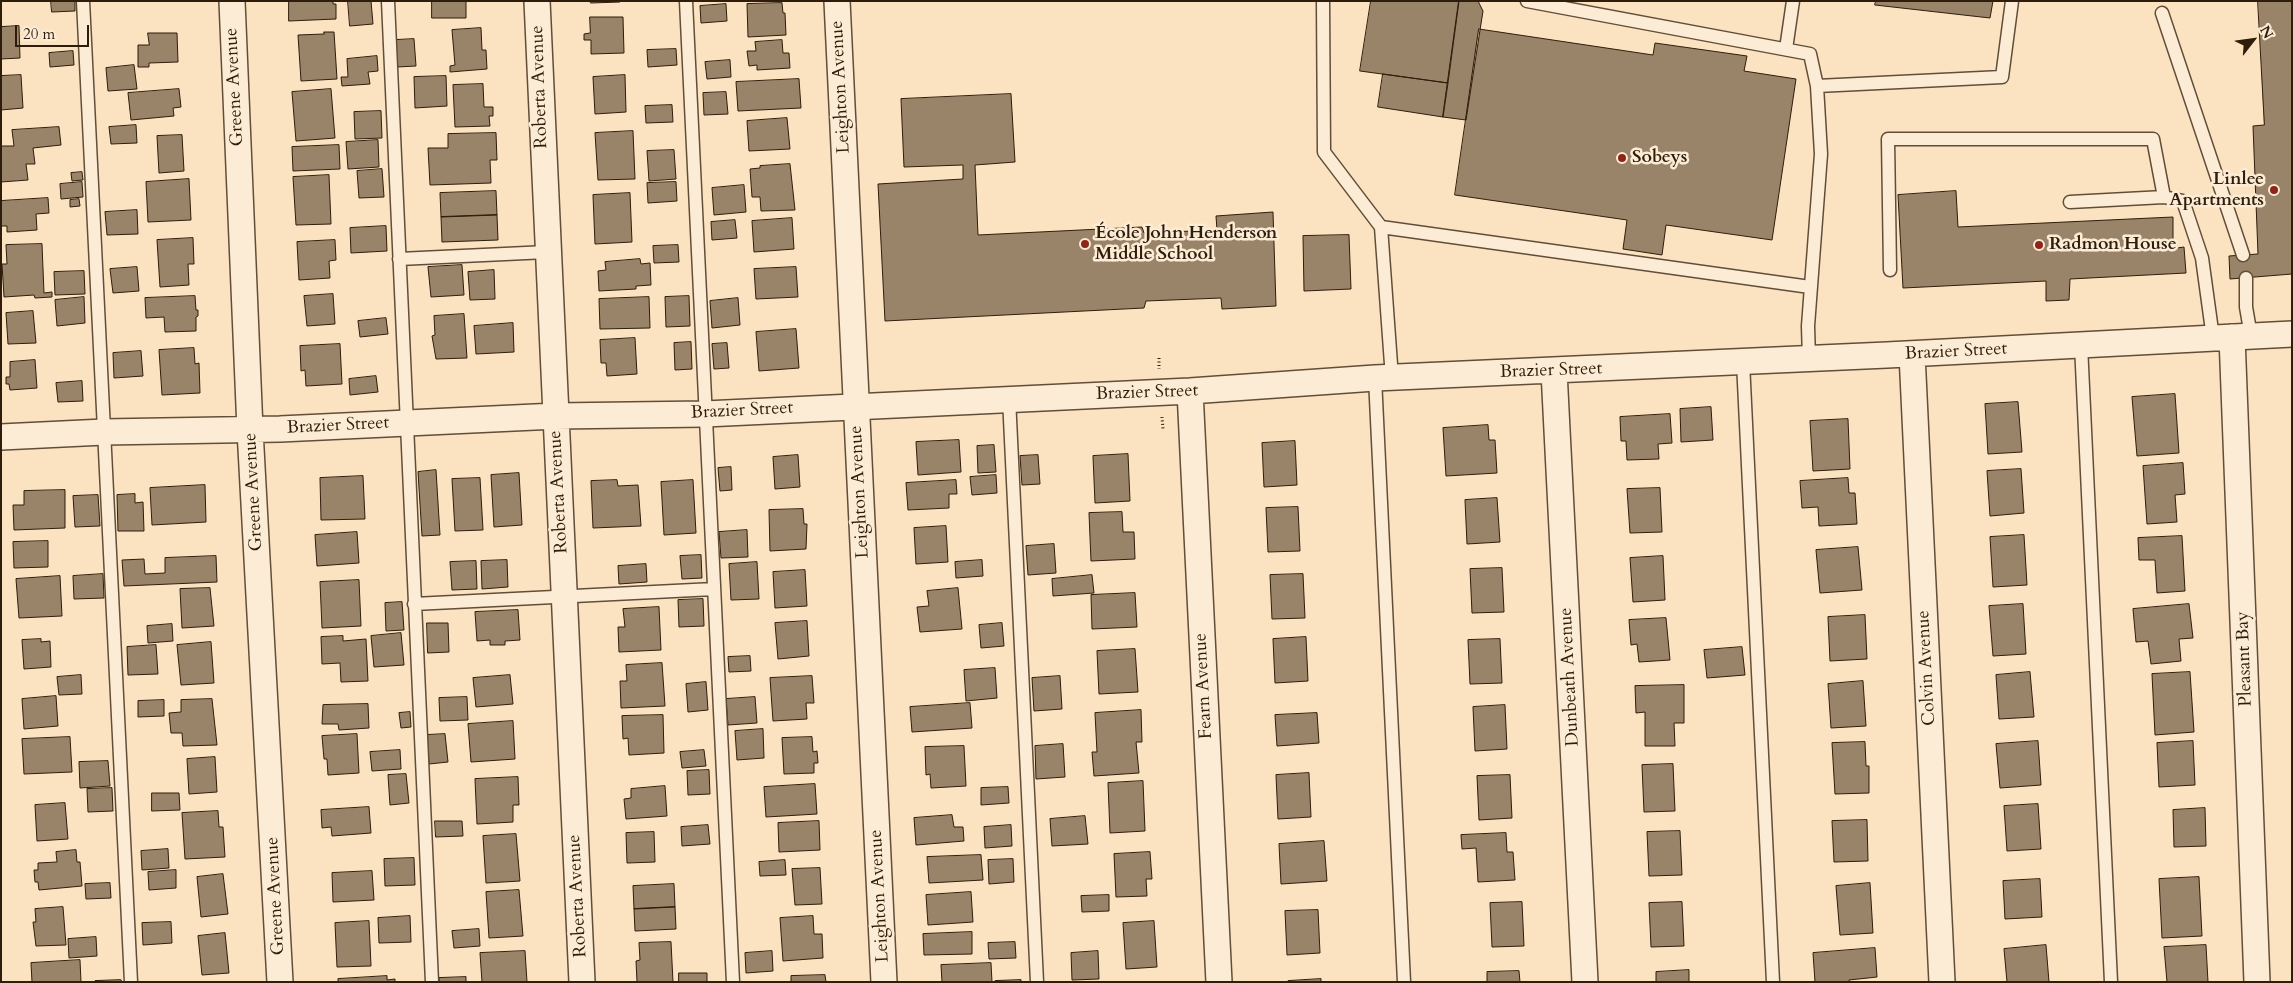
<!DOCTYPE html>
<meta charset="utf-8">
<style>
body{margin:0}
#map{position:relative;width:2293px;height:983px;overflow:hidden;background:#fbe2c0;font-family:Cardo,serif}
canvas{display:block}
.frame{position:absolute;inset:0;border:2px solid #2e1d0b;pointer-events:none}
.north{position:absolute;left:2228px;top:15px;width:50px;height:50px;-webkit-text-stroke:4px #fcecd6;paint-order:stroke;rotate:60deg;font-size:14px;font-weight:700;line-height:20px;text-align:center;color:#2e1d0b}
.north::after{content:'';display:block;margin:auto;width:18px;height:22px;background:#2e1d0b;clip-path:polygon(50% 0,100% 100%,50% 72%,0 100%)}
.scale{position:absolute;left:15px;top:25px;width:74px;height:22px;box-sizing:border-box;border:2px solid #2e1d0b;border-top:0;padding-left:6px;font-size:15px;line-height:18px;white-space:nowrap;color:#2e1d0b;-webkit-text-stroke:4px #fcecd6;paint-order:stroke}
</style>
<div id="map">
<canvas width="2293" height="983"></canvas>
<div class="frame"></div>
<div class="north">N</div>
<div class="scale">20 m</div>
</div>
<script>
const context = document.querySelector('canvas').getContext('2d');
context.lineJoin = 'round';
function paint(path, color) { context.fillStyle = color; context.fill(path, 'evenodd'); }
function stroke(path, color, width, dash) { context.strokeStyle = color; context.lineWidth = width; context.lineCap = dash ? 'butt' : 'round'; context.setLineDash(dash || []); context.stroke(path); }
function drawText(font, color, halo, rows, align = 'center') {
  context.font = font + ' Cardo,serif'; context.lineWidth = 5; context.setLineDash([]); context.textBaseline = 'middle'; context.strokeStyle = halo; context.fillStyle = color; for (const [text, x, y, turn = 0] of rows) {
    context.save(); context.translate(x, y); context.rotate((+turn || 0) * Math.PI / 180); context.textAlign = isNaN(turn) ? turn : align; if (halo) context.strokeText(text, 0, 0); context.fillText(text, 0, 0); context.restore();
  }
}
const building = new Path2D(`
 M51 1H75V11L52 12Z
 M289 1H333V4H336V19L289 21Z
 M348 1H371L373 24 350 26Z
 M432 1H466V18H432Z
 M590 1H620V2L591 3Z
 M1371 1H1459L1448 83 1360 71Z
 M1459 1H1478L1483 11 1466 120 1443 117Z
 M1876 1H1993L1990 18 1875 5Z
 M2258 1H2292V274L2230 279 2229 256 2258 254 2253 126 2264 125Z
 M782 3 783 13H785L786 35 748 37 747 4Z
 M726 4 727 21 701 23 700 6Z
 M590 17H623L624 53 591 54V40H584V34L590 33Z
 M19 26 20 58 1 59V27Z
 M481 28 482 50H486L487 69 450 72V66L455 65 452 30Z
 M1479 29 1653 55 1655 43 1747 56 1744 71 1796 79 1772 240 1666 225 1662 255 1623 249 1627 220 1455 195Z
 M324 32H334L337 79 301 81 298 35 324 34Z
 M148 33H177L178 62 149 63V67H138V45H149Z
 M414 39 416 66 397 67 396 40Z
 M782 40 783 53H789L790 68 757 70V65L749 66 747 51H756L755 42Z
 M676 49 677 65 648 67 647 50Z
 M73 51 74 65 50 67 49 53Z
 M377 56 378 71 368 72 370 84 342 86 341 77H348L347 59Z
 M730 60 731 77 707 79 705 62Z
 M134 65 137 89 108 91 106 68Z
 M1383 74 1448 83 1443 117 1378 107Z
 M21 75 23 108 1 110V76Z
 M625 75 626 112 595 114 593 77Z
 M446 76 447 106 415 108 414 77Z
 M799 79 801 108 738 111 736 82Z
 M483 84 484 107H493V116H489L490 126 455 127 453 85Z
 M179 89 181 107 173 108 174 116 131 120 128 93Z
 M331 89 335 138 296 141 292 92Z
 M726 92 728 114 704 115 703 93Z
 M1011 94 1015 162 975 165 978 235 1142 227 1144 233 1217 230 1216 216 1273 212 1276 306 1222 309 1221 298 1146 301 1144 308 885 321 878 184 963 179V165L904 167 901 99Z
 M672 105 673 122 646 123 645 106Z
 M381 111 382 138 355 139 354 112Z
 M787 118 790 149 749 151 747 121Z
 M136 125 137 143 111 144 109 127Z
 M59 127 61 145 33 148 35 164H26L28 180 1 182V146H14L12 130Z
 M633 131 635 179 598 180 595 133Z
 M496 133 497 160H490L491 183 430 185 428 148H448V134Z
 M182 135 184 171 159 173 157 136Z
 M378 140 379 167 348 169 346 142Z
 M339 145 340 169 293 171 292 147Z
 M674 150 676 179 649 181 647 151Z
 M790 164 795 210 761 211 760 197H752L750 169 760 168V166Z
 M382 169 384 197 359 198 357 171Z
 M82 172 83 180 72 181 71 173Z
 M329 175 331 224 296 225 293 177Z
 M189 179 191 220 148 222 146 182Z
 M82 182 83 197 61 199 60 184Z
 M676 182 677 201 648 203 647 183Z
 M744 185 746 212 714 215 712 188Z
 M496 191 497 215 441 217 440 193Z
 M1956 191 1958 227 2173 217V242H2177V248L2184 247 2186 273 2070 279 2069 300 2046 301V281L1903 288 1898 195Z
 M630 193 632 242 595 244 593 195Z
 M48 198 49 213 36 214 37 230 7 232V226H1V201Z
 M79 199 80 206 70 207V200Z
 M137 210 138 234 107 235 105 212Z
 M497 215 498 240 442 242 441 217Z
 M792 218 794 249 754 252 752 221Z
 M735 220 737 238 712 240 711 222Z
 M386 226 387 251 351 253 350 228Z
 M1349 235 1351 289 1304 291 1303 236Z
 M193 238 194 264H188L189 285 160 287 157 240Z
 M335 240 336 260 329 261 330 278 299 280 297 242Z
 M42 244 44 293 52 292V297L35 298 34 295 4 297 2 264H7L6 245Z
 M678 245 679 262 654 263 653 246Z
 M640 259 641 264 650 263 651 285 636 286V289L599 291 598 271 606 270 605 262Z
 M462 265 464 295 431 297 428 267Z
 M137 267 139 291 113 293 110 269Z
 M796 267 798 297 756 299 754 269Z
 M494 270 495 299 470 300 468 272Z
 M84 271 85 294 55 295 54 272Z
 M333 294 335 324 307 326 304 296Z
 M195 296 196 310H198V316L196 317V331L165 332 164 317 146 318 145 298Z
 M689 296 690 326 666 327 665 297Z
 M84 297 85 323 57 326 55 300Z
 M649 297 650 328 600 329 599 299Z
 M738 298 740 325 712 328 710 301Z
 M33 311 36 343 8 344 6 313Z
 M464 314 467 358 436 359 432 336 435 335 434 316Z
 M386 318 388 334 360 337 358 321Z
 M513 323 514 352 476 354 474 326Z
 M796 329 799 368 759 371 756 332Z
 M635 338 637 374 607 376 606 363H601L600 340Z
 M691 342 692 369 675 370 674 343Z
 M727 343 729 368 714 369 712 344Z
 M340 344 342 384 306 386 305 370 301 371 300 346Z
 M194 348 195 364 199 363 200 393 162 395 159 350Z
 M141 351 143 376 114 378 113 353Z
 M35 360 37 388 10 390 9 384H6V377H10V362Z
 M376 376 378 392 350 395 349 379Z
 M82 381 83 401 58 402 56 383Z
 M2175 394 2179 453 2137 456 2132 397Z
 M2018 402 2022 452 1988 454 1985 404Z
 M1711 407 1713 440 1681 442 1680 409Z
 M1670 414 1672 443 1658 444 1659 459 1627 460 1626 441H1621L1620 417Z
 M1848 419 1850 469 1813 471 1810 421Z
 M1488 425 1489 440H1495L1497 473 1446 476 1443 428Z
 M959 440 961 472 918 475 916 442Z
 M1295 441 1297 485 1264 487 1262 443Z
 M994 445 996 472 978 473 977 446Z
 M1128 454 1130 501 1095 503 1093 456Z
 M798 455 800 487 775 489 773 457Z
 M1038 455 1040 484 1022 485 1020 456Z
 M2183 463 2185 494 2175 495 2177 522 2147 524 2143 466Z
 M731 467 732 490 720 491 718 468Z
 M2021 469 2024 513 1990 516 1987 471Z
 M436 470 440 535 422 536 418 472Z
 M519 473 522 525 494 527 491 475Z
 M996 475 997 493 972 495 970 477Z
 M363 476 365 519 321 520 320 478Z
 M480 478 483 530 455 531 452 479Z
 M1848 478 1849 493H1855L1857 524 1819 526 1818 507 1802 508 1800 481Z
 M617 480 618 486 638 485 641 526 593 528 591 481Z
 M693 480 696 533 664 535 661 482Z
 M956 480 957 494H949V508L908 510 906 483Z
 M205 485 206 522 152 525 150 488Z
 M1660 488 1662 532 1630 533 1627 489Z
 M65 490V528L14 530 13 505H24V491Z
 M135 494V503L143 502 144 531H118L117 495Z
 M98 495 100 526 75 527 73 496Z
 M1497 498 1500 542 1467 544 1465 500Z
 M1298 507 1300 551 1268 552 1266 508Z
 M803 509 804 524H807L806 549 770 551 769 510Z
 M1122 512 1123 532H1134L1135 559 1091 561 1089 513Z
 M946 526 948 562 916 564 914 528Z
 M747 530 748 557 721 558 719 532Z
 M357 532 359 563 317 566 315 535Z
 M2024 535 2027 585 1993 587 1990 537Z
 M2182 536 2185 591 2157 593 2155 560H2139L2138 538Z
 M48 541V567L14 568 13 542Z
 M1054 544 1056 573 1028 575 1026 546Z
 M1858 547 1862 590 1820 593 1816 550Z
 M701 555 702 578 682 579 680 556Z
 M216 556 217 582 124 586 122 560 144 559 145 574 165 573V558Z
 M1663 556 1665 600 1633 602 1630 558Z
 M507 560 508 587 482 589 481 561Z
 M982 560 983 576 956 578 955 562Z
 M476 561 477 589 452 590 450 562Z
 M757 562 759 599 731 600 729 564Z
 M646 564 647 582 619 584 618 566Z
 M1502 568 1504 612 1472 613 1470 569Z
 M805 570 807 606 775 608 773 572Z
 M103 574 104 598 74 599 73 576Z
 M1303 574 1305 618 1272 619 1270 575Z
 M1092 575 1094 593 1053 596 1052 579Z
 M60 576 62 616 19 618 16 579Z
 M359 580 361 626 322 628 320 582Z
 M210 588 214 626 182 628 180 589Z
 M958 588 962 629 920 632 917 607 929 606 927 591Z
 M1135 593 1137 627 1092 629 1091 595Z
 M703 599 704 626 679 627 678 600Z
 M402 602 404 630 386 631 385 603Z
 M2023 604 2026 654 1993 656 1989 606Z
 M2189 604 2193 638 2179 639 2181 661 2151 664 2148 641 2136 642 2133 609Z
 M659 607 661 650 619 652 618 627H625L623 609Z
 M518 610 520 640 505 641V645H490V640L477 641 475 612Z
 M1865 615 1867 659 1830 661 1828 617Z
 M1666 618 1670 660 1639 662 1637 644 1631 645 1629 620Z
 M807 621 809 656 778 659 775 623Z
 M427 623H448L449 652 428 653Z
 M1002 623 1004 646 981 648 979 625Z
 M172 624 173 641 148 643 147 626Z
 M401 633 404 665 374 667 371 636Z
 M343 636V641L366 639 368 681 341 682 340 663 322 664 321 637Z
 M1306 637 1308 681 1275 683 1273 639Z
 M41 639V642L50 641 51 667 24 669 22 640Z
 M1500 639 1502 683 1470 684 1468 640Z
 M211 642 214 683 181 685 177 645Z
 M156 645 158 674 128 675 127 647Z
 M1742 647 1745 675 1707 678 1704 650Z
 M1135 649 1138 692 1099 694 1097 651Z
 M750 656 751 671 729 672 728 657Z
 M662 663 665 706 621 708 620 681H627L626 665Z
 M995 668 997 698 966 701 964 670Z
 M2030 672 2034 717 1999 719 1996 675Z
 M2190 672 2194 732 2155 735 2152 674Z
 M81 675 82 694 59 695 57 677Z
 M510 675 513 704 476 707 473 678Z
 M812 676 814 703H806L807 719 773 721 770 678Z
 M1060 676 1062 709 1034 711 1032 678Z
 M1863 681 1866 726 1831 728 1828 684Z
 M706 682 708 710 688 712 686 684Z
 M1684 685V723H1674L1675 746H1645V712L1636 713 1635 686Z
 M56 696 58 726 24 729 22 699Z
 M467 697 468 720 440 721 439 698Z
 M755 697 757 723 728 725 726 699Z
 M212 699 217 745 183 746 182 733H171L169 713 181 712V700Z
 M164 700V716L138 717V701Z
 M970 703 972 728 912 732 910 707Z
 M368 704 369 728 339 730 338 724H322L323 705Z
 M1505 705 1507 749 1475 751 1473 707Z
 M1141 710 1142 742H1136L1139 773 1094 776 1092 752H1097L1095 713Z
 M410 712 411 727 401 728 399 713Z
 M1317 713 1319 743 1277 746 1275 715Z
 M663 715 664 753 629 755 628 738 623 739 622 716Z
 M513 721 515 759 471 762 468 724Z
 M763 729 764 758 737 760 735 731Z
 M357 734 359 773 328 775 327 759H324L322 736Z
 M445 734 448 762 429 764 427 735Z
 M70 737 72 772 24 774 22 739Z
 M812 737 813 752 817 751 818 763H814V773L784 774 782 738Z
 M2038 741 2041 785 2000 788 1996 744Z
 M2193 741 2195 785 2159 787 2157 743Z
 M1865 742 1866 766H1869V793L1835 794 1832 743Z
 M1063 744 1065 777 1036 779 1035 746Z
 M964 746 966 786 931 788 930 774 926 775 925 747Z
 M400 750 401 769 372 771 370 752Z
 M704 750 706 766 682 768 680 752Z
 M215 757 217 792 189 794 187 759Z
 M108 761 110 786 80 788 79 762Z
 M1673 764 1675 811 1644 812 1642 765Z
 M709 770 710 794 688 795 687 771Z
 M1309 773 1311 817 1278 819 1276 775Z
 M406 774 409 803 390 805 388 775Z
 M1510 775 1512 818 1479 820 1477 776Z
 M518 777 519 805H513V822L477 824 475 779Z
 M1143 781 1145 831 1110 833 1108 783Z
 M815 784 817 814 766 817 764 787Z
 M665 786 667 816 626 819 624 799 631 798V789Z
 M1008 787 1009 803 981 805V788Z
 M112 788 113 811 88 812 87 789Z
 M152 793H179L180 810 152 811Z
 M65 803 68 839 37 841 35 805Z
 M2038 804 2041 849 2007 851 2004 806Z
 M369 807 371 833 332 836 331 827 322 828 321 810Z
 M2205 808 2206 846 2174 847 2173 810Z
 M218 811 219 827H223L225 857 185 859 182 813Z
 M952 815 954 827H963L964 841 916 845 914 818Z
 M1085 816 1088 844 1052 846 1050 819Z
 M1867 820 1868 861 1834 862 1832 821Z
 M435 821H462L463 836 436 837Z
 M819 821 820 850 779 852 778 823Z
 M708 825 710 844 682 846 681 827Z
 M1011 825 1012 846 985 848 984 827Z
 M1680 831 1682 875 1649 876 1647 832Z
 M654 832 655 862 627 863 626 833Z
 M1506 833 1507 852H1513L1515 880 1478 882 1476 848 1462 849 1461 835Z
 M516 834 520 881 486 883 483 836Z
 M1324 841 1327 881 1281 884 1279 844Z
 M168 849 169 868 142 870 141 851Z
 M76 850 77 862H80L82 886 39 890 38 882H35L34 870H38V863L57 862 56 852Z
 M1150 852 1152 879H1146L1147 896 1116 897 1114 854Z
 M981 855 983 880 929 883 927 857Z
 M414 858 415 885 385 886 384 859Z
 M1013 859 1014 882 989 884 988 860Z
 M785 860 786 875 760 876 759 862Z
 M820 868 822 904 795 905 792 869Z
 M176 870V888L149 890 148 872Z
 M372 871 374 900 333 902 332 873Z
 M223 874 228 914 201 917 197 877Z
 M2199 877 2202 936 2162 938 2159 879Z
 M2040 879 2042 917 2005 919 2003 881Z
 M110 883 111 898 86 899 85 884Z
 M1870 883 1873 933 1840 935 1836 886Z
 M674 884 675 907 634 909 633 886Z
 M519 890 523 936 489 938 486 892Z
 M971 892 973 922 928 925 926 895Z
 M1109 895V911L1082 912 1081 896Z
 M1522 902 1524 946 1492 947 1490 903Z
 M1682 902 1684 946 1651 947 1649 903Z
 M63 907 66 945 36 946 33 922H36L35 909Z
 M675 907 676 929 635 931 634 909Z
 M1318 910 1320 953 1287 955 1285 911Z
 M410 916 411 942 379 943 378 918Z
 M813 916 814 934H822L823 958 783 961 780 918Z
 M369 921 371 966 337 967 335 923Z
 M1154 921 1157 967 1126 969 1123 923Z
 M171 922 172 943 143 945 142 923Z
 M479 929 480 946 454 948 452 931Z
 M972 932V954L924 955 923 934Z
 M225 933 229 973 202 975 198 936Z
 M96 937 97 956 69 958 68 939Z
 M671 942 673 982H637L636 961 640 960 639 943Z
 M1015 942 1016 958 989 959 988 943Z
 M2046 945 2049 982H2007L2004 949Z
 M2206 945 2208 982H2167L2164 947Z
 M1875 948 1877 977 1849 980V982H1815L1813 953Z
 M525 951 527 982H482L480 953Z
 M772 951 773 971 746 973 745 953Z
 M1098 951 1099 979 1072 980 1071 953Z
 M80 960 81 982H32L31 963Z
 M991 963 992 982H942L941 965Z
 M1689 970V982H1656V972Z
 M1519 971 1520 982H1487V972Z
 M679 973H707V982H679Z
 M825 975 826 982H791V976Z
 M387 976V980L395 979V982H338V979Z
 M466 977V982H439V978Z
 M1321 979V982H1288V981Z
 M121 980 122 982H95V981Z
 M1021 980V982H995V981Z`);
paint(building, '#998369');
stroke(building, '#2e1d0b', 1);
const service = new Path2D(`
 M83 1 131 982
 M388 1 432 982
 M686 1 733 982
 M1323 1 1324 152 1381 227 1392 378
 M1527 1 1810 54 1817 86 1821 154 1808 326 1809 359
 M2162 13 2243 255
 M1786 49 1793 1
 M1817 86 2002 77 2012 1
 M2164 197 2183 201 2202 258 2213 338
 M1381 227 1810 287
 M399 259 547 252
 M1890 270 1888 139H2153L2164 197 2070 202
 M2246 278V307L2251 336
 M2081 345 2111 982
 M1743 362 1773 982
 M1375 378 1404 982
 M1009 398 1037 982
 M414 604 714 589`);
const minor = new Path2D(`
 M232 1 250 430 280 982
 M537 1 582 982
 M837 1 884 982
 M2232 337 2257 982
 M1912 354 1942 982
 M1554 371 1585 982
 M1190 391 1219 982
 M1 437 104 432 280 429 556 416 705 414 1190 391 1375 378 1887 355 2292 334`);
stroke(service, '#614e38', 15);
stroke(minor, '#614e38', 28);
stroke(new Path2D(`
 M1159 358V369
 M1162 417 1163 429`), '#2e1d0b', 3, [1, 2.5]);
stroke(service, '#fcecd6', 12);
stroke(minor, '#fcecd6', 25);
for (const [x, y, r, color] of [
 [1622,158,5,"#8f2418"],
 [2274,190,5,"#8f2418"],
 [1085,244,5,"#8f2418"],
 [2039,245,5,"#8f2418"]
]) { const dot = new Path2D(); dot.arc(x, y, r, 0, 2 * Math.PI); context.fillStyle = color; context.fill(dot); stroke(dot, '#fcecd6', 2); }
drawText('18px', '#2e1d0b', '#fcecd6', [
 ["Greene Avenue",235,87,-93],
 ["Roberta Avenue",540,87,-92],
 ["Leighton Avenue",841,87,-93],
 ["Brazier Street",1956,352,-3],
 ["Brazier Street",1551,371,-2],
 ["Brazier Street",1147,393,-2],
 ["Brazier Street",742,411,-3],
 ["Brazier Street",338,426,-3],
 ["Greene Avenue",254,492,-93],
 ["Roberta Avenue",559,492,-93],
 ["Leighton Avenue",860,492,-93],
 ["Pleasant Bay",2245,659,-92],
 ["Colvin Avenue",1927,668,-93],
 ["Dunbeath Avenue",1570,677,-93],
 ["Fearn Avenue",1204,686,-93],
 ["Greene Avenue",276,896,-93],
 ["Roberta Avenue",578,896,-93],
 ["Leighton Avenue",880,896,-93]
]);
drawText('bold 18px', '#2e1d0b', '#fcecd6', [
 ["Sobeys",1632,158],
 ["Linlee",2264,180,"right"],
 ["Apartments",2264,201,"right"],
 ["École John Henderson",1095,234],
 ["Middle School",1095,255],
 ["Radmon House",2049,245]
], 'left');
</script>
